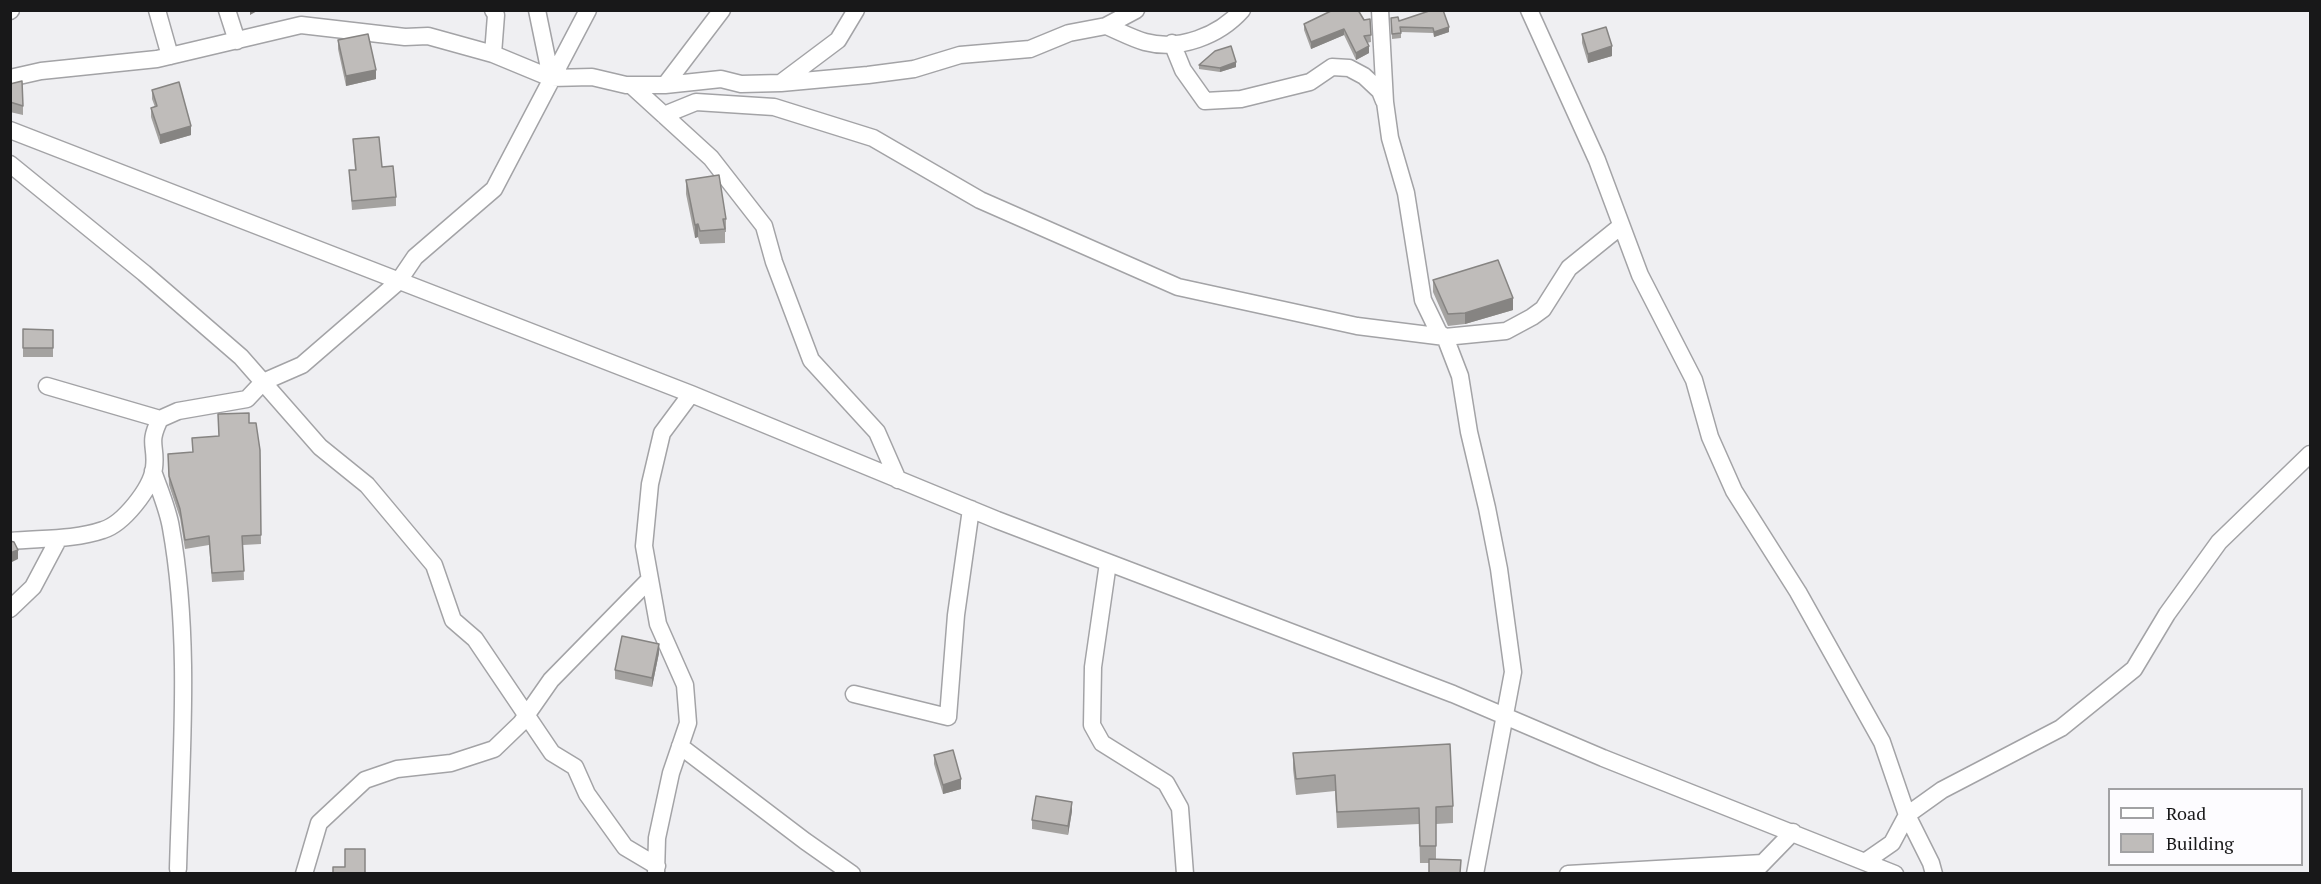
<!DOCTYPE html>
<style>
body{margin:0}
#map{position:relative;width:2321px;height:884px;overflow:hidden;background:#efeff2;font-family:"PT Serif",serif}
canvas{display:block}
.frame{position:absolute;inset:0;border:12px solid #181819;pointer-events:none}
.legend{position:absolute;left:2108px;top:788px;width:195px;height:78px;box-sizing:border-box;background:#fdfcff;border:2px solid #a1a1a3;margin:0;padding:8px 10px;list-style:none;font-size:18px;color:#181819}
.legend li{display:flex;align-items:center;gap:12px;height:30px}
.legend b{width:30px;border:2px solid #a1a1a3}
</style>
<div id="map">
<canvas width="2321" height="884"></canvas>
<div class="frame"></div>
<ul class="legend">
<li><b style="height:8px;background:#fff"></b>Road</li>
<li><b style="height:16px;background:#bfbcba"></b>Building</li>
</ul>
</div>
<script>
const context = document.querySelector('canvas').getContext('2d');
context.lineJoin = 'round';
function stroke(path, color, width, dash) { context.strokeStyle = color; context.lineWidth = width; context.lineCap = dash ? 'butt' : 'round'; context.setLineDash(dash || []); context.stroke(path); }
function paint(path, color) { context.fillStyle = color; context.fill(path, 'evenodd'); }
const minor = new Path2D(`
 M157 10 170 56
 M227 10 237 41
 M493 10 496 15 493 54
 M537 10 551 78
 M1380 10 1385 102 1390 138 1406 193 1423 300 1439 333 1445 337 1460 376 1469 432 1487 508 1499 569 1513 672 1475 874
 M1529 10 1597 160 1640 275 1694 380 1710 437 1734 491 1798 592 1882 742 1907 815 1931 863 1934 874
 M10 11 11 10
 M1106 26C1119 31 1131 38 1145 42 1179 51 1219 36 1242 10
 M1172 43 1183 70 1205 101 1241 99 1310 82 1332 67 1349 68 1364 76 1380 91 1384 101
 M10 78 41 71 157 59 301 25 405 37 428 36 493 54 551 78 592 77 626 85H665L721 79 741 84 781 83 868 75 914 69 960 55 1030 49 1069 33 1106 26 1136 10
 M782 82 838 40 856 10
 M631 85 711 158 764 226 774 262 811 360 877 432 898 480
 M665 85 722 10
 M664 115 696 102 774 107 873 138 980 200 1178 287 1357 326 1445 337 1506 331 1532 317 1543 309 1569 268 1621 226
 M10 130 691 394 997 520 1453 694 1603 758 1895 874
 M10 164 144 273 241 357 320 447 367 485 434 565 453 620 475 639 552 753 575 767 587 794 625 847 657 866
 M47 386 160 419
 M153 471C159 489 168 509 171 528 191 639 181 756 178 869
 M10 541C40 538 74 540 103 530 123 524 151 489 154 468 157 445 147 445 160 419L178 411 247 399 263 382 302 365 398 282 415 257 494 189 588 10
 M1108 563 1093 667 1092 725 1102 743 1166 783 1180 808 1185 874
 M10 609 33 587 59 538
 M854 694 948 717 956 615 971 509
 M680 746 805 841 852 874
 M1866 861 1892 843 1907 815 1942 790 2061 728 2134 669 2167 614 2219 542 2310 454
 M1756 870 1793 832
 M304 874 319 823 365 780 397 769 451 763 494 749 521 723 551 680 650 579
 M656 874 657 838 671 773 688 723 685 685 658 624 644 546 650 484 662 433 691 394
 M1568 874 1763 863`);
stroke(minor, '#a3a3a6', 19);
stroke(minor, '#fff', 16);
paint(new Path2D(`
 M1329 10H1358L1364 20 1370 19 1371 42 1367 43 1369 53 1356 60 1344 35 1311 49 1304 30V24L1331 12Z
 M1391 18 1399 21 1449 32 1434 37 1433 33 1401 32V38L1392 39Z
 M1582 34 1612 56 1588 63 1582 43Z
 M338 40 376 79 346 86 338 49Z
 M1199 65 1236 67 1220 72 1199 69Z
 M10 84 23 106V115L10 112Z
 M152 90 191 135 160 144 151 117V108L155 107 152 99Z
 M353 139 382 167 396 197V206L352 210 349 170H355Z
 M686 180 726 219V232H725V243L700 244 698 237 695 238 686 194Z
 M1433 280 1513 310 1465 324 1448 326 1433 292Z
 M53 330V357H23V348Z
 M249 423 260 450 261 544 243 545 244 580 212 582 209 545 185 549 180 518 169 485 168 454 193 452 192 438 219 436Z
 M659 653 652 687 615 679V670Z
 M1293 753 1453 806V823L1436 824V860L1429 863H1420L1419 824 1337 828 1335 791 1296 795 1293 769Z
 M934 755 961 789 943 794 934 764Z
 M1072 811 1068 835 1032 829V820Z`), '#a4a2a0');
paint(new Path2D(`
 M250 10H259L250 15Z
 M1449 27V32L1434 37V32Z
 M1344 29V35L1311 49V42Z
 M1369 46V53L1356 60V53Z
 M1612 46V56L1588 63V54Z
 M1236 62V67L1220 72V68Z
 M376 70V79L346 86V76Z
 M191 126V135L160 144V135Z
 M698 224V237L695 238V225Z
 M1513 298V310L1465 324V313Z
 M18 550V559L10 563V553Z
 M659 644V653L652 687V678Z
 M961 779V789L943 794V785Z
 M1072 802V811L1068 835V826Z`), '#868482');
const building = new Path2D(`
 M1333 10H1358L1364 20 1370 19 1371 35 1364 36 1369 46 1356 53 1344 29 1311 42 1304 24Z
 M1432 10H1443L1449 27 1434 32 1433 28 1400 27 1401 33 1392 34 1391 18 1398 17 1399 21Z
 M1606 27 1612 46 1588 54 1582 34Z
 M368 34 376 70 346 76 338 40Z
 M1231 46 1236 62 1220 68 1199 65 1215 51Z
 M22 81 23 106 10 102V84Z
 M179 82 191 126 160 135 151 108 157 106 152 90Z
 M379 137 382 167 393 166 396 197 352 201 349 170H356L353 139Z
 M719 175 726 219H723L725 229 700 231 698 224 695 225 686 180Z
 M1498 260 1513 298 1465 313 1448 314 1433 280Z
 M23 329 53 330V348H23Z
 M249 413V423H256L260 450 261 535 242 536 244 571 212 573 209 536 185 540 180 509 169 476 168 454 193 452 192 438 219 436 218 414Z
 M10 541 14 542 18 550 10 553Z
 M622 636 659 644 652 678 615 670Z
 M1450 744 1453 806 1436 807V846H1420L1419 808 1337 812 1335 775 1296 779 1293 753Z
 M953 750 961 779 943 785 934 755Z
 M1036 796 1072 802 1068 826 1032 820Z
 M345 849H365V873H333V867H345Z
 M1429 859 1461 860 1460 873H1429Z`);
paint(building, '#bfbcba');
stroke(building, '#868482', 1.5);
</script>
